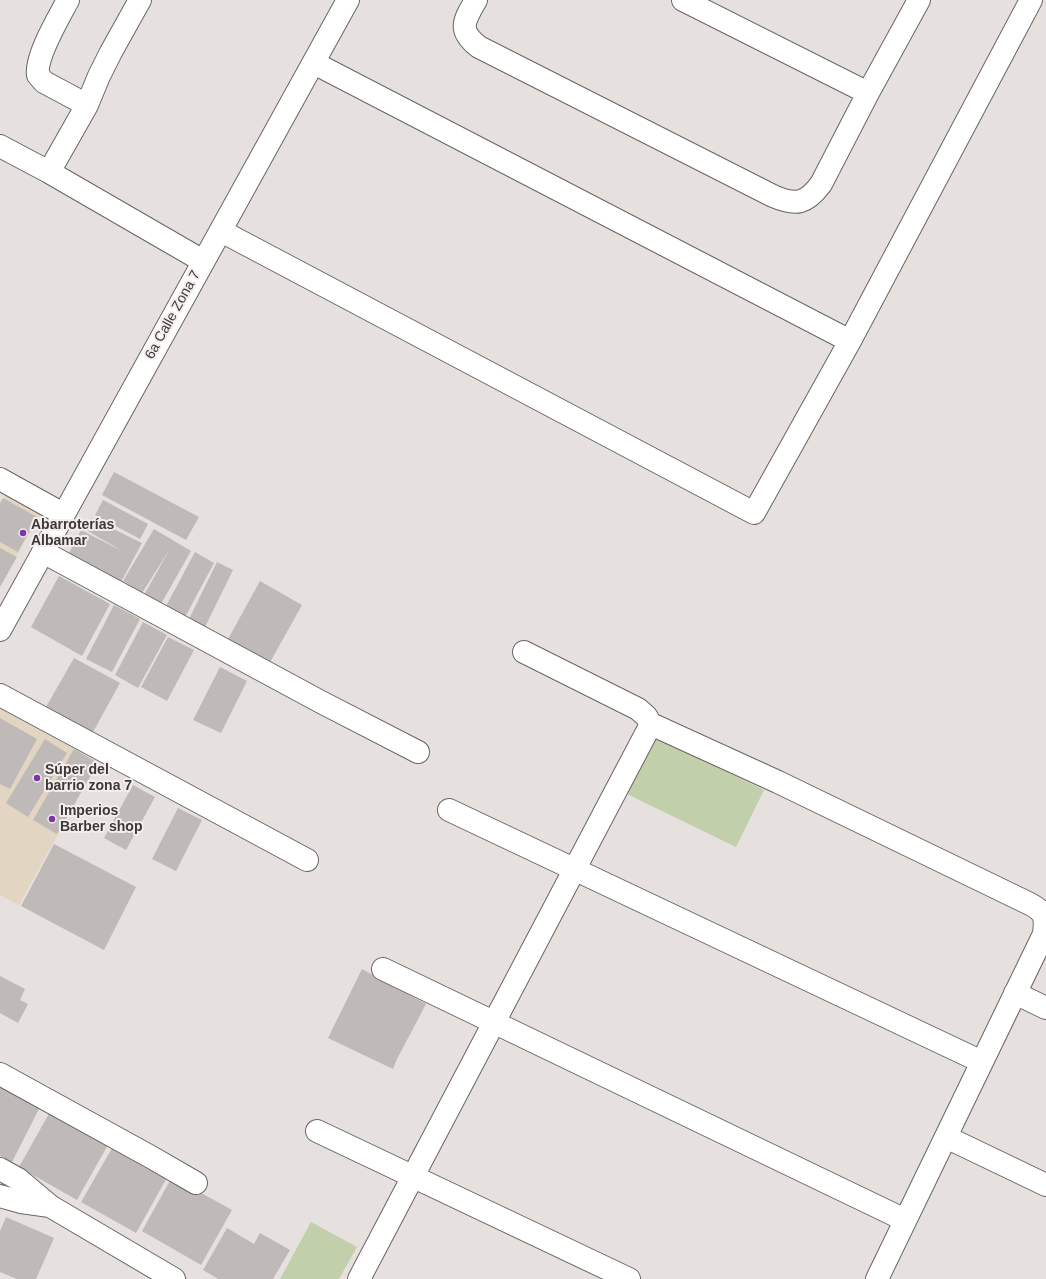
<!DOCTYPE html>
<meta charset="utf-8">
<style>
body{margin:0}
canvas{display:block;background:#e6e0de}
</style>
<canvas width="1046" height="1279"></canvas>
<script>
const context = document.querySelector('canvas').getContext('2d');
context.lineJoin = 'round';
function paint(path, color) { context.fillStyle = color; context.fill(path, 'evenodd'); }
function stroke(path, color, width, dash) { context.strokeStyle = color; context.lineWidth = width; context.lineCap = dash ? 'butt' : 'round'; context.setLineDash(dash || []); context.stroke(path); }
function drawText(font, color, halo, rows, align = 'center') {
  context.font = font + ' Arial,sans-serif'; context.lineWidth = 4; context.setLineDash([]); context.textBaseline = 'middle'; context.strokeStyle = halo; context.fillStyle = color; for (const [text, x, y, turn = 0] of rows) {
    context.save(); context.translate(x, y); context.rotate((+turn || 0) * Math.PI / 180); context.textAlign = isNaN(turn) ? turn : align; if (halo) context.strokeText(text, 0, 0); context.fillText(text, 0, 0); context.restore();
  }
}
paint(new Path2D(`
 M6 495 41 513 0 585V505Z
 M0 708 98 762 19 905 0 895Z`), '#e2d6c2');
paint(new Path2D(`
 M655 737 764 790 736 847 627 794Z
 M311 1222 357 1247 339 1279H280Z`), '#c1cfaa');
paint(new Path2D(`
 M114 472 199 517 186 540 102 495Z
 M3 498 37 517 18 552 0 542V503Z
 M103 500 148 524 140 539 95 515Z
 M91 518 142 543 121 582 68 555 81 530 124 552 86 530Z
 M154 529 191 551 161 604 144 595 170 549 142 593 123 581Z
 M0 548 17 557 0 587Z
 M195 552 214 563 184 619 165 608Z
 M217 562 233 570 205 627 189 619Z
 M59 576 110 604 82 656 31 627Z
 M260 581 302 605 269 664 227 641Z
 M114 605 140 619 112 672 86 659Z
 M143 622 167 635 138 688 115 675Z
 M168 637 194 650 167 701 141 687Z
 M74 658 120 683 93 732 46 707Z
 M220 667 247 681 221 733 193 720Z
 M0 718 37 739 10 789 0 784Z
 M45 739 67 753 28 817 6 803Z
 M74 749 98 763 57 834 33 820Z
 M133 785 155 797 126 850 104 838Z
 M178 808 202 820 176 871 152 859Z
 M54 844 136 887 104 950 21 906Z
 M362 969 426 1004 397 1059 393 1069 328 1038Z
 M0 976 25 989 20 1000 28 1004 18 1023 0 1013Z
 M0 1084 41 1105 12 1162 0 1156Z
 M51 1110 109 1143 77 1200 19 1167Z
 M115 1143 169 1174 136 1233 81 1202Z
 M172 1177 232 1210 201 1265 142 1231Z
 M6 1217 54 1238 36 1279H17L0 1272V1231Z
 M227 1228 254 1244 260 1233 290 1250 273 1279H218L203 1270Z`), '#bfb9b7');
const street = new Path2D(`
 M68 0C59 17 35 57 38 75L44 82 87 105
 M476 0C464 21 457 30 479 47L773 196C796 206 806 204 821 184L868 93 919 0
 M683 0 868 93
 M314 63 850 341
 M0 146 49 172 203 261
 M49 172 87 105 99 76 111 52 140 0
 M221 231 754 513 850 341 1031 0
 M0 479 63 514
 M43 552 321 702 418 752
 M524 652 638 709 646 716 651 724 778 782 1030 904C1045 912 1046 917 1044 934L877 1279
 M0 695 307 860
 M449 810 982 1062
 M383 969 905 1220
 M1015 993 1046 1008
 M0 1074 151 1157 196 1183
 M317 1131 629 1279
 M946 1137 1046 1185
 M0 1169 18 1179 50 1206 174 1279
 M0 1196 21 1202 50 1206
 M359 1279 651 724`);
const secondary = new Path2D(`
 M0 630 348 0`);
stroke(street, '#6a6563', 24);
stroke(secondary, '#6a6563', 24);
stroke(street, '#fff', 22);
stroke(secondary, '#fff', 22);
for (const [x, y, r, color] of [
 [23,533,4,"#7d35a8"],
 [37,778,4,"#7d35a8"],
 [52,819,4,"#7d35a8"]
]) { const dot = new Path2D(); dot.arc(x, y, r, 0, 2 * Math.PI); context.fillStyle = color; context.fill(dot); stroke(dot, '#f4edeb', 1.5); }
drawText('14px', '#3c3a39', '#f4edeb', [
 ["6a Calle Zona 7",173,315,-61]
]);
drawText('bold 14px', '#3c3a39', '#f4edeb', [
 ["Abarroterías",31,525],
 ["Albamar",31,541],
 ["Súper del",45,770],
 ["barrio zona 7",45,786],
 ["Imperios",60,811],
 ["Barber shop",60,827]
], 'left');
</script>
